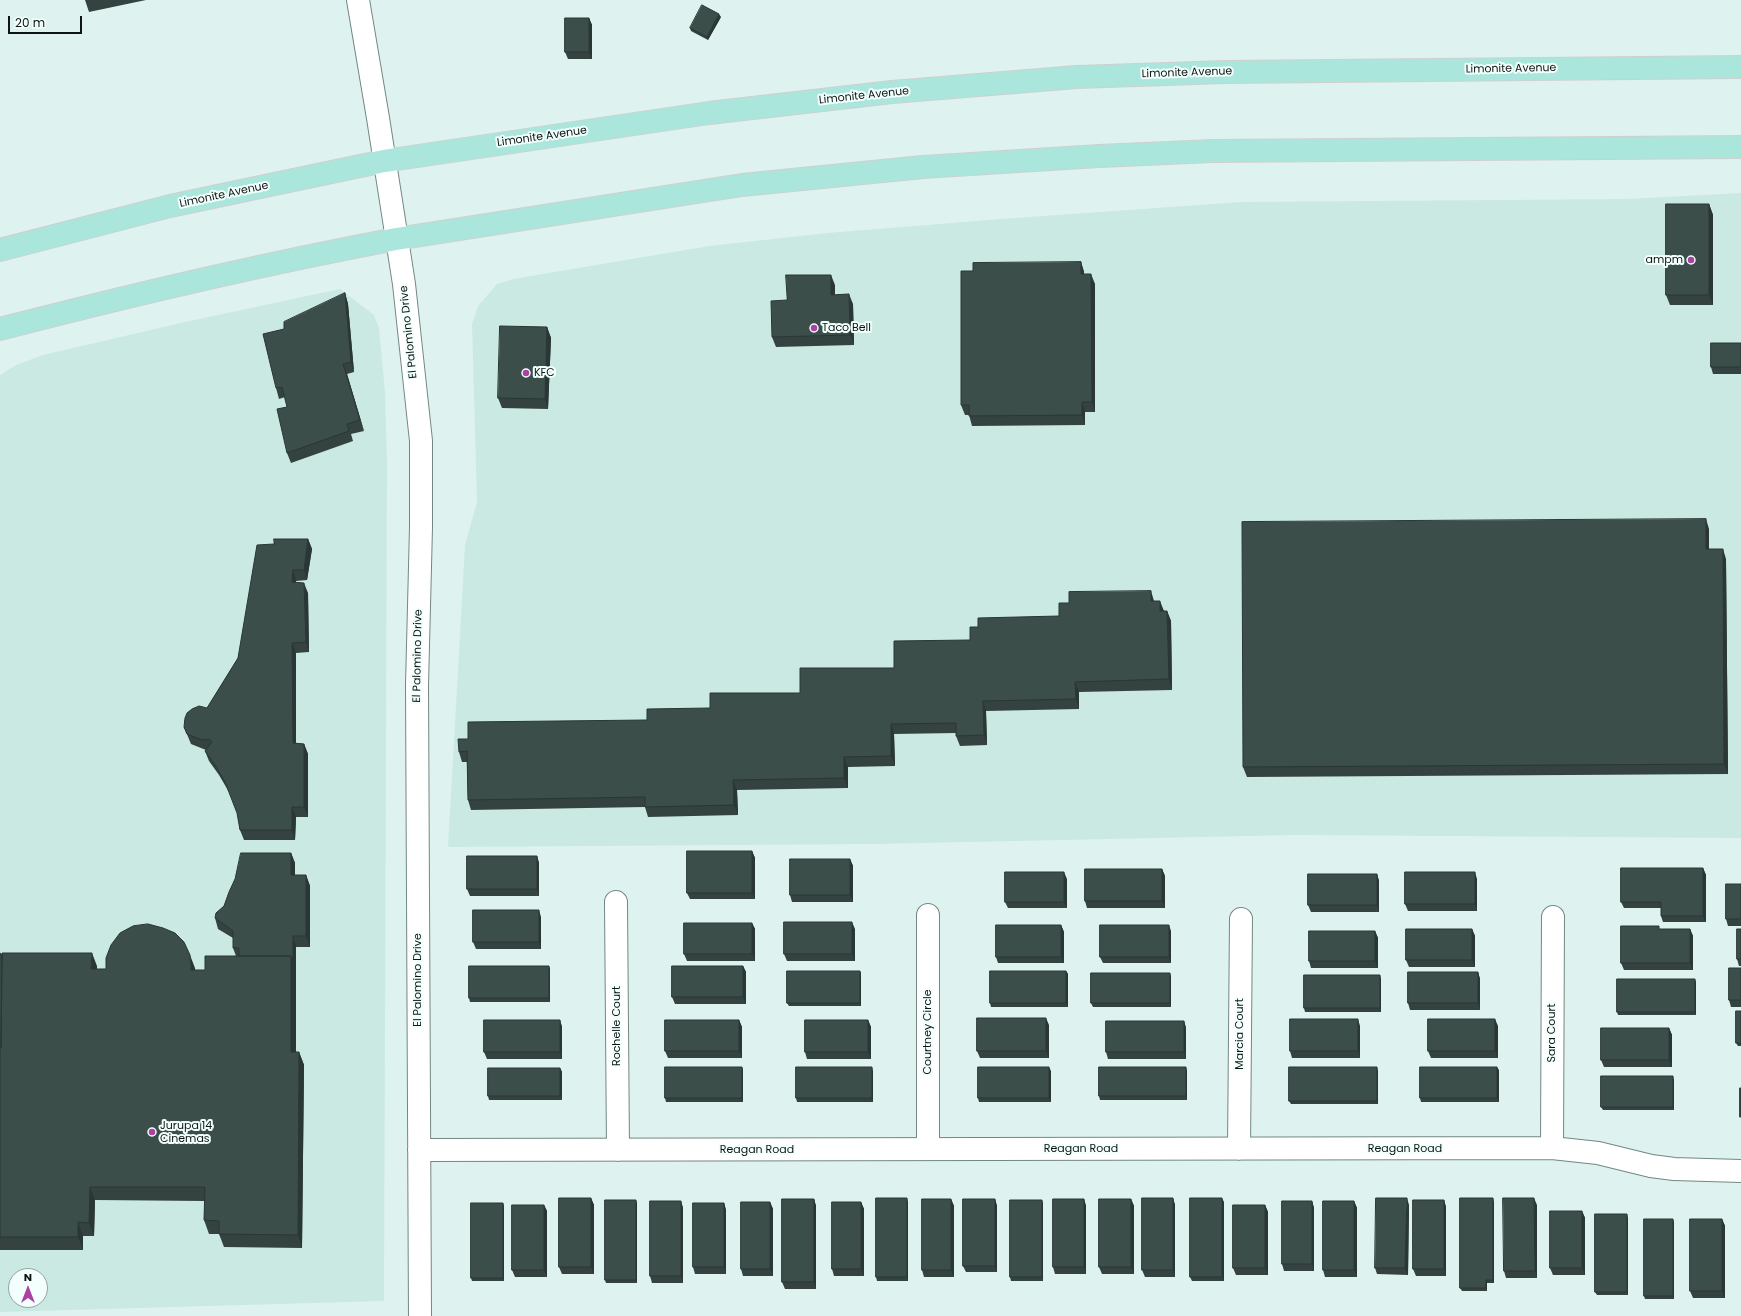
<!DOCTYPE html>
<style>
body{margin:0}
#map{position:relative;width:1741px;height:1316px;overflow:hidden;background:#def3ef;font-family:Poppins,sans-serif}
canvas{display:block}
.north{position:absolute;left:8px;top:1268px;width:40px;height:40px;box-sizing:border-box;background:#f2fffc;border:1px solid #97a29f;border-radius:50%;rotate:0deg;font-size:11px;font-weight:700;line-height:16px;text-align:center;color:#0e1614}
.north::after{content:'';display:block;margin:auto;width:14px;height:18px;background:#ab41a3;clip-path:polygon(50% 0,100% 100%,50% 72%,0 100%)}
.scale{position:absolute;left:8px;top:16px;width:74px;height:18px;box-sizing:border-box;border:2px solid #0e1614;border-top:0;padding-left:5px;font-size:12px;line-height:14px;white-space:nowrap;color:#0e1614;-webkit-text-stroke:3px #f2fffc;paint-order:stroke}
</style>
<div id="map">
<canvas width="1741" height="1316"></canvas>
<div class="north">N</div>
<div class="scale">20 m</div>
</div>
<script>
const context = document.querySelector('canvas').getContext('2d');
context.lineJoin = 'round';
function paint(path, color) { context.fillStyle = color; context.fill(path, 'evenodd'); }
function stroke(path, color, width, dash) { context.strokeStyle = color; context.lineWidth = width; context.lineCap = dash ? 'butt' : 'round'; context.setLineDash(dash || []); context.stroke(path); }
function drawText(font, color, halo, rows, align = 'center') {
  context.font = font + ' Poppins,sans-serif'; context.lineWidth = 4; context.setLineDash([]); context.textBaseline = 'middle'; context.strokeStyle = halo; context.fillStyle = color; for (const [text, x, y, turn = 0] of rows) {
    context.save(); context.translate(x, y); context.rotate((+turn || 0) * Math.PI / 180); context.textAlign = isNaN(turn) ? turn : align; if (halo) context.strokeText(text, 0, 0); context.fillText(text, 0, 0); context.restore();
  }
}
paint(new Path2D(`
 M1741 193V838L1296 835 876 844 448 847 465 545 477 502 472 324 478 306 497 284 513 279 709 246 827 233 1001 219 1241 202 1626 199Z
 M340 289 374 315 379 328 385 392 387 463 384 1301 0 1312V375L16 365 43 355 185 322ZM16 1276H40V1300H16Z`), '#cae9e2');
const street = new Path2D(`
 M358 0 378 118 404 284 421 441V527L417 685 420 1316
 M616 902 618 1150
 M1552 1148 1553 917
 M928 1149V915
 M1239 1149 1241 919
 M419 1150 1552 1148 1598 1153 1651 1166 1674 1169 1741 1171`);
const primary = new Path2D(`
 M0 250 170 206 384 161 709 113 892 92 1077 77 1226 72 1741 67
 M0 329C131 295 263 264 396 239L742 185 923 167 1099 156 1213 151 1741 147`);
stroke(street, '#738783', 24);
stroke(primary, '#cfd0d0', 24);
stroke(street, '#fff', 22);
stroke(primary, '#abe6dc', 22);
paint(new Path2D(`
 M85 0H146L89 12Z
 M721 17 708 40 691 31 690 28Z
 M589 18 592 25V59H568L565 52Z
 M1709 204 1713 215V305H1670L1666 295Z
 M1081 262 1084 272V274L1095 284V412H1085V425L972 426 969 415H965L961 405 973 271Z
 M835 285V295L853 304 854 345 776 347 772 337 787 300Z
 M345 293 348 304 354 372 347 374 364 431 351 434 353 441 291 463 287 453V407L285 397 279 399 276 388 284 329Z
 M547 327 551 338 548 409 502 408 498 398Z
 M1741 343V374H1713L1711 367Z
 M1709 529V549L1726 559 1728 774 1247 777 1243 767Z
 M308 539 312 549 307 580 296 581V583L308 593 309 652 296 653V743L304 744 308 754V817H296L295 840H244L240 830 238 814 229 792 219 775 209 761 205 751 206 750 191 744 184 727 207 708 238 658 274 544Z
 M1154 601 1164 611H1167L1171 621 1172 690 1079 692V709L986 711 987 745 960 746 956 736V733L894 734 895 766 848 767V788L737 790 738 815 648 817 645 807 471 810 468 800 467 762H462L459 752 468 739 647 720 800 693 894 668 970 640 978 627 1059 616Z
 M752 851 755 858V899H690L687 893Z
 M291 853 295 863V875H306L310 886V947H296V1052H299L304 1065 302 1248 224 1247 219 1234H209L204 1220 205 1201 95 1200 94 1236H83V1250H0V953L2 955 97 966V969L195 968V970H205L236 956 233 948V938L218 929 215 918Z
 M537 856 539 863V896H470L467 889Z
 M850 859 853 866V902H792L790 895Z
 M1703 868 1706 875V922H1663L1661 916V908H1624L1621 902Z
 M1162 869 1165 876V908H1087L1085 901Z
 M1377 874 1379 881V912H1311L1308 905Z
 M1067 879V908H1008L1005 902Z
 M1477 879V911H1408L1405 904Z
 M1741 884V926H1728L1726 919Z
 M541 917V949H476L473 942Z
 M752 923 755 929V961H687L684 954Z
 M1061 925 1064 932V963H998L996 957Z
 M855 929V961H787L784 954Z
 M1472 929 1475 936V967H1409L1406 960Z
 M1660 929H1690L1693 936V970H1624L1621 963Z
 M1741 929V966H1739L1737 959Z
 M1171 931V963H1103L1100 957Z
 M1375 931 1378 938V968H1311L1309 961Z
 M549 966 550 970V1002H470L469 998Z
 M743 966 746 972V1004H675L672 997Z
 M1741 968V1007H1731L1729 1000Z
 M860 971 861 974V1006H789L787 1003Z
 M1066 971 1068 974V1007H991L990 1003Z
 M1478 972 1480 979V1010H1410L1408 1003Z
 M1171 976V1007H1093L1091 1003Z
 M1381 979V1012H1305L1304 1008Z
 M1696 982V1015H1618L1617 1012Z
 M1741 1011V1046H1738L1736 1043Z
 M560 1020 562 1027V1059H487L484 1052Z
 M739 1020 742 1027V1058H668L665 1051Z
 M868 1020 871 1027V1059H807L805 1052Z
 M1184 1021 1186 1028V1059H1108L1106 1052Z
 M1049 1025V1058H980L977 1051Z
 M1360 1026V1058H1292L1290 1051Z
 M1498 1026V1058H1431L1428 1051Z
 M1669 1028 1672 1035V1067H1604L1601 1060Z
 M742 1067 743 1071V1102H666L665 1098Z
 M560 1068 562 1072V1100H489L488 1096Z
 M1499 1070V1102H1421L1420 1098Z
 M873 1071V1102H797L796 1098Z
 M1051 1071V1102H979L978 1098Z
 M1187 1071V1100H1100L1099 1096Z
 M1378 1071V1104H1291L1289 1101Z
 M1674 1080V1110H1603L1601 1107Z
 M591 1198 594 1205V1274H562L559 1267Z
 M1173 1198 1175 1205V1277H1145L1142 1270Z
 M814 1199 816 1206V1289H785L782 1282Z
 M951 1199 954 1206V1277H924L922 1270Z
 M995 1199 997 1206V1272H966L963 1266Z
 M1084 1199 1086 1206V1274H1055L1053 1267Z
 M1131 1199 1134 1206V1274H1102L1099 1267Z
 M1444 1200 1446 1207V1276H1416L1413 1269Z
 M681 1201 683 1208V1283H652L650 1276Z
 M1312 1201 1314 1208V1271H1284L1282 1264Z
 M1354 1201 1357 1208V1277H1325L1323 1270Z
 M770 1202 773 1209V1276H743L741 1269Z
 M861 1202 864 1209V1276H834L832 1269Z
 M908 1202V1281H877L876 1277Z
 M1224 1202V1281H1192L1190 1277Z
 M1494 1202V1283H1487V1291H1462L1460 1288Z
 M503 1203 504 1207V1281H472L471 1278Z
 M637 1203V1283H606L605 1280Z
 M724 1203 726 1210V1274H695L693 1267Z
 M1043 1203V1281H1011L1010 1277Z
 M544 1205 547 1211V1277H515L512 1270Z
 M1265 1205 1268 1212V1275H1236L1233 1268Z
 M1409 1205 1408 1275 1377 1274 1375 1268Z
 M1537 1205V1278H1506L1504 1271Z
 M1582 1211 1585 1218V1275H1553L1550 1268Z
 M1628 1218V1295H1597L1595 1292Z
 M1722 1219 1725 1226V1298H1693L1690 1291Z
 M1674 1222V1299H1645L1644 1296Z`), '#344340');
paint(new Path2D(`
 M719 14 721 17 708 40 707 37Z
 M589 18 592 25V59L589 52Z
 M1709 204 1713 215V305L1709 295Z
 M1081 262 1084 272V284L1081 274Z
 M1091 274 1095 284V412L1092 402Z
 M831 275 835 285V305L831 295Z
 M345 293 348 304 354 372 351 362Z
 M849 294 853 304 854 345 850 335Z
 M547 327 551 338 548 409 545 399Z
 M343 364 347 374 364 431 360 420Z
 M1082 402 1085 412V425L1082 415Z
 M1706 519 1709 529V559L1706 549Z
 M308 539 312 549 307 580 304 570Z
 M1723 549 1726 559 1728 774 1724 764Z
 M293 570 296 581V592L292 582Z
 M304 583 308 593 309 652 306 642Z
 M1151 591 1154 601H1151Z
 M1160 601 1164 611H1160Z
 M1167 611 1171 621 1172 690 1169 679Z
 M292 643 296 653V753L293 743Z
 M1075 682 1079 692V709L1076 699Z
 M983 701 986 711 987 745 984 735Z
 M891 724 894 734 895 766 891 756Z
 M304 744 308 754V817L304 807Z
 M844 757 848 767V788L844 778Z
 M733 780 737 790 738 815 734 805Z
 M292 807 296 817 295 840 292 830Z
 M752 851 755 858V899L752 893Z
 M291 853 295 863V886L291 875Z
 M537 856 539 863V896L537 889Z
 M850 859 853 866V902L850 895Z
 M1703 868 1706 875V922L1703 916Z
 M1162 869 1165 876V908L1162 901Z
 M1064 872 1067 879V908L1064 902Z
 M1475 872 1477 879V911L1475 904Z
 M1377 874 1379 881V912L1377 905Z
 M306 875 310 886V947L306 936Z
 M539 910 541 917V949L539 942Z
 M852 922 855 929V961L852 954Z
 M752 923 755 929V961L752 954Z
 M1061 925 1064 932V963L1061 957Z
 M1169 925 1171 931V963L1169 957Z
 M1472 929 1475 936V967L1472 960Z
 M1690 929 1693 936V970L1690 963Z
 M1375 931 1378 938V968L1375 961Z
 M293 936 296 947V1065L291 1052V956Z
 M92 953 97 966 96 983 91 969Z
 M190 955 195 968 196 983 191 970Z
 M549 966 550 970V1002L549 998Z
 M743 966 746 972V1004L743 997Z
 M860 971 861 974V1006L860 1003Z
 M1066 971 1068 974V1007L1066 1003Z
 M1478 972 1480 979V1010L1478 1003Z
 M1170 973 1171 976V1007L1170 1003Z
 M1380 975 1381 979V1012L1380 1008Z
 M1695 979 1696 982V1015L1695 1012Z
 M1046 1018 1049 1025V1058L1046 1051Z
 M1358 1019 1360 1026V1058L1358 1051Z
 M1495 1019 1498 1026V1058L1495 1051Z
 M560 1020 562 1027V1059L560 1052Z
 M739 1020 742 1027V1058L739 1051Z
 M868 1020 871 1027V1059L868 1052Z
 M1184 1021 1186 1028V1059L1184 1052Z
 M1669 1028 1672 1035V1067L1669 1060Z
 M299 1052 304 1065 302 1248 298 1235Z
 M742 1067 743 1071V1102L742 1098Z
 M872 1067 873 1071V1102L872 1098Z
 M1049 1067 1051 1071V1102L1049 1098Z
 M1186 1067 1187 1071V1100L1186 1096Z
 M1377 1067 1378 1071V1104L1377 1101Z
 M1497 1067 1499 1070V1102L1497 1098Z
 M560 1068 562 1072V1100L560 1096Z
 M1673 1076 1674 1080V1110L1673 1107Z
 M90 1187 95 1200 94 1236 89 1223Z
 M591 1198 594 1205V1274L591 1267Z
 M907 1198 908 1202V1281L907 1277Z
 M1173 1198 1175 1205V1277L1173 1270Z
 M1222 1198 1224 1202V1281L1222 1277Z
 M1407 1198 1409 1205 1408 1275 1405 1268Z
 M1493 1198 1494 1202V1283L1493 1280Z
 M1534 1198 1537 1205V1278L1535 1271Z
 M814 1199 816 1206V1289L814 1282Z
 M951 1199 954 1206V1277L951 1270Z
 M995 1199 997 1206V1272L995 1266Z
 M1084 1199 1086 1206V1274L1084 1267Z
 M1131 1199 1134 1206V1274L1131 1267Z
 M636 1200 637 1203V1283L636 1280Z
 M1042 1200 1043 1203V1281L1042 1277Z
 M1444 1200 1446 1207V1276L1444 1269Z
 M681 1201 683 1208V1283L681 1276Z
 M1312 1201 1314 1208V1271L1312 1264Z
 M1354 1201 1357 1208V1277L1354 1270Z
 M770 1202 773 1209V1276L770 1269Z
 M861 1202 864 1209V1276L861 1269Z
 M503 1203 504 1207V1281L503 1278Z
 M724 1203 726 1210V1274L724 1267Z
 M544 1205 547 1211V1277L544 1270Z
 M1265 1205 1268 1212V1275L1265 1268Z
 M1582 1211 1585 1218V1275L1582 1268Z
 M1627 1214 1628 1218V1295L1627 1292Z
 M1673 1219 1674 1222V1299L1673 1296Z
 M1722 1219 1725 1226V1298L1722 1291Z
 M78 1222 83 1236V1250L78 1237Z
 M1486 1280 1487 1283V1291L1486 1288Z`), '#2a3734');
const building = new Path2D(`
 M702 5 719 14 707 37 690 28Z
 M565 18H589V52H565Z
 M1666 204H1709V295H1666Z
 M1081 262V274H1091L1092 402H1082V415L969 416V405H961V271H973V263Z
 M786 275H831V295L849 294 850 335 772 337 771 301 787 300Z
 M345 293 351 362 343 364 360 420 347 424 349 431 287 453 277 409 287 407 282 387 276 388 263 334 284 329V322Z
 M500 326 547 327 545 399 498 398Z
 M1711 343H1741V367H1711Z
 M1706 519V549H1723L1724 764 1243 767 1242 522Z
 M274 539H308L304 570H293L292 582 304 583 306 642 292 643 293 743 304 744V807H292V830H240L237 813 225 782 215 765 205 751 212 742 209 739 202 740 187 734 184 727 185 718 187 713 192 709 199 706 207 708 238 658 257 545 274 544Z
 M1151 591V601H1160V611H1167L1169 679 1075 682 1076 699 983 701 984 735 956 736V723L891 724V756L844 757V778L733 780 734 805 645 807V797L468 800 467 751 459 752 458 739H468V722L647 720V709L710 708V693H800V668H894V641L970 640V627H978V618L1059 616V603H1069V592Z
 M687 851H752V893H687Z
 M241 853H291V875H306V936H293V959L291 956H239V948H233V931L215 918 216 913 224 906 229 892 235 879Z
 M467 856H537V889H467Z
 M790 859H850V895H790Z
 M1621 868H1703V916H1661V902H1621Z
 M1085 869H1162V901H1085Z
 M1005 872H1064V902H1005Z
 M1405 872H1475V904H1405Z
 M1308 874H1377V905H1308Z
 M1726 884H1741V919H1726Z
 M473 910H539V942H473Z
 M784 922H852V954H784Z
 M684 923H752V954H684Z
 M148 924 163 928 175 933 184 942 190 955 191 970H205V956H291V1052H299L298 1235 219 1234V1221L204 1220 205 1187H90L89 1223 78 1222V1237H0V1048H1L2 953H92L91 969H106V958L111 945 120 933 133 926Z
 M996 925H1061V957H996Z
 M1100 925H1169V957H1100Z
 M1621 926H1659V929H1690V963H1621Z
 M1406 929H1472V960H1406Z
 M1737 929H1741V959H1737Z
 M1309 931H1375V961H1309Z
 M0 953 2 955 1 1048H0Z
 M469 966H549V998H469Z
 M672 966H743V997H672Z
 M1729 968H1741V1000H1729Z
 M787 971H860V1003H787Z
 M990 971H1066V1003H990Z
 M1408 972H1478V1003H1408Z
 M1091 973H1170V1003H1091Z
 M1304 975H1380V1008H1304Z
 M1617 979H1695V1012H1617Z
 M1736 1011H1741V1043H1736Z
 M977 1018H1046V1051H977Z
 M1290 1019H1358V1051H1290Z
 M1428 1019H1495V1051H1428Z
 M484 1020H560V1052H484Z
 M665 1020H739V1051H665Z
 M805 1020H868V1052H805Z
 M1106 1021H1184V1052H1106Z
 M1601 1028H1669V1060H1601Z
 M665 1067H742V1098H665Z
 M796 1067H872V1098H796Z
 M978 1067H1049V1098H978Z
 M1099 1067H1186V1096H1099Z
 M1289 1067H1377V1101H1289Z
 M1420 1067H1497V1098H1420Z
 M488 1068H560V1096H488Z
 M1601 1076H1673V1107H1601Z
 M1740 1088H1741V1117H1740Z
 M559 1198H591V1267H559Z
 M876 1198H907V1277H876Z
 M1142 1198H1173V1270H1142Z
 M1190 1198H1222V1277H1190Z
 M1376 1198H1407L1405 1268H1375Z
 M1460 1198H1493V1280H1486V1288H1460Z
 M1503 1198H1534L1535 1271H1504Z
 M782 1199H814V1282H782Z
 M922 1199H951V1270H922Z
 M963 1199H995V1266H963Z
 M1053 1199H1084V1267H1053Z
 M1099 1199H1131V1267H1099Z
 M605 1200H636V1280H605Z
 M1010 1200H1042V1277H1010Z
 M1413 1200H1444V1269H1413Z
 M650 1201H681V1276H650Z
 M1282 1201H1312V1264H1282Z
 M1323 1201H1354V1270H1323Z
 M741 1202H770V1269H741Z
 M832 1202H861V1269H832Z
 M471 1203H503V1278H471Z
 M693 1203H724V1267H693Z
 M512 1205H544V1270H512Z
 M1233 1205H1265V1268H1233Z
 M1550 1211H1582V1268H1550Z
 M1595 1214H1627V1292H1595Z
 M1644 1219H1673V1296H1644Z
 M1690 1219H1722V1291H1690Z`);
paint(building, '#3c4e4a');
stroke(building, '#2a3734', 1);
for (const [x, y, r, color] of [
 [1691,260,4,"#ab41a3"],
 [814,328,4,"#ab41a3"],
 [526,373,4,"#ab41a3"],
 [152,1132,4,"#ab41a3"]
]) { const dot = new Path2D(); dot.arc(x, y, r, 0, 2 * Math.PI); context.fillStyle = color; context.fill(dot); stroke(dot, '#f2fffc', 1.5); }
drawText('11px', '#0e1614', '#f2fffc', [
 ["Limonite Avenue",1511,69,-1],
 ["Limonite Avenue",1187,73,-2],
 ["Limonite Avenue",864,96,-6],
 ["Limonite Avenue",542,137,-8],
 ["Limonite Avenue",224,195,-12],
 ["El Palomino Drive",409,332,-96],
 ["El Palomino Drive",418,656,-89],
 ["El Palomino Drive",418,980,-90],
 ["Rochelle Court",617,1026,-90],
 ["Courtney Circle",928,1032,-90],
 ["Sara Court",1552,1033,-90],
 ["Marcia Court",1240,1034,-90],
 ["Reagan Road",1081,1149],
 ["Reagan Road",1405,1149],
 ["Reagan Road",757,1150]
]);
drawText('11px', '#0e1614', '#f2fffc', [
 ["ampm",1683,260,"right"],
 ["Taco Bell",822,328],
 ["KFC",534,373],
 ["Jurupa 14",160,1126],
 ["Cinemas",160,1139]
], 'left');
</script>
